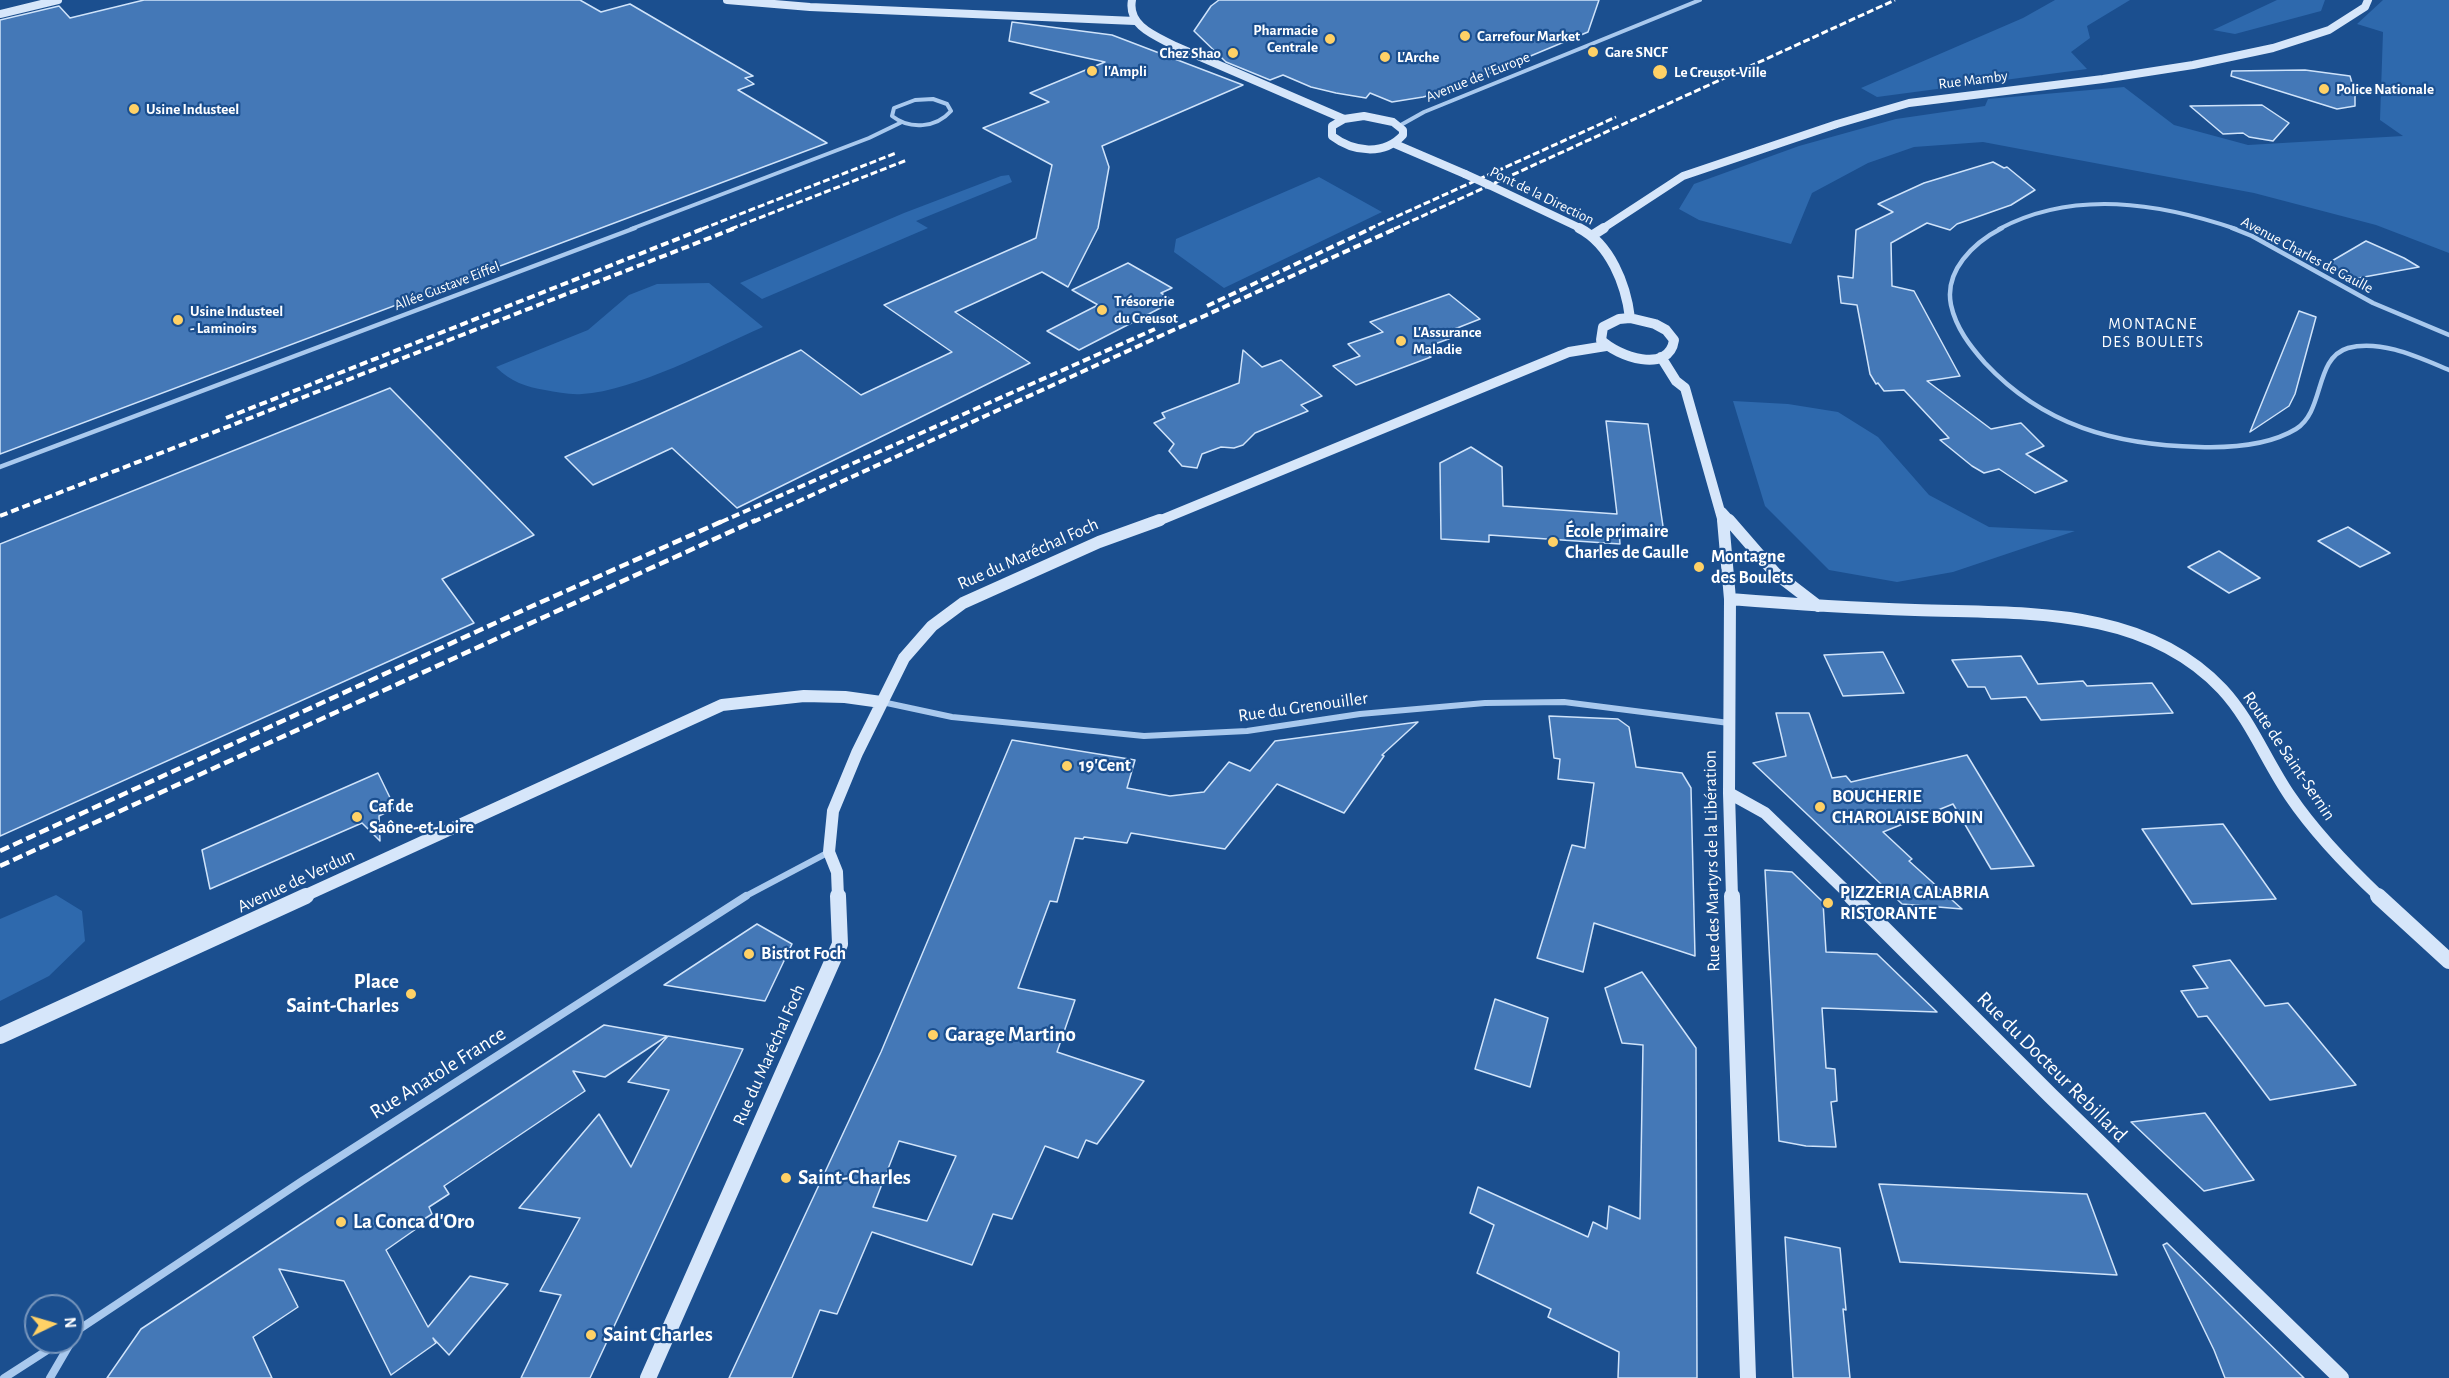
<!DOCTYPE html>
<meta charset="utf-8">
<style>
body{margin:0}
#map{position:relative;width:2449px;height:1378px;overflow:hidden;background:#1b4f8f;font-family:"Alegreya Sans",sans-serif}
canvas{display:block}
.north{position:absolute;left:24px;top:1294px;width:60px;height:60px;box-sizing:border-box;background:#1b4f8f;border:2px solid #7695bc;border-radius:50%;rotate:85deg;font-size:16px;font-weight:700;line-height:24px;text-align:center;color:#fff}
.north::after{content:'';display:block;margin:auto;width:21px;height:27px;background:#ffd166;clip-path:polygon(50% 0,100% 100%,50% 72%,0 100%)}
</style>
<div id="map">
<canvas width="2449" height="1378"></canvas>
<div class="north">N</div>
</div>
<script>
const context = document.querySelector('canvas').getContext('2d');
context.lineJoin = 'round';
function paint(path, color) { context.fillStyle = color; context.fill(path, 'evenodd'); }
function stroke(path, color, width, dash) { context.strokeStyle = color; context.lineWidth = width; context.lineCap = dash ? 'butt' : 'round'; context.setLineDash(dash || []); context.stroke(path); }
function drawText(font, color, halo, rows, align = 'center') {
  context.font = font + ' "Alegreya Sans",sans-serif'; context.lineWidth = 4.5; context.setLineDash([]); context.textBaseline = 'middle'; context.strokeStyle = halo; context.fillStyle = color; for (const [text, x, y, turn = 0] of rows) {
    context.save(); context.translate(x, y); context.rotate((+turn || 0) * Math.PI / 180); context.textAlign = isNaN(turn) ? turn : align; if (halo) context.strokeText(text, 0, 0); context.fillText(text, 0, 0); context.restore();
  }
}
paint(new Path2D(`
 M2055 0H2130L2087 26 2090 38 2071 52 2087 69 1877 97 1861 88 2023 18Z
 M2277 0H2325L2321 11 2235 34 2213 30Z
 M2383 0H2449V253L2376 225 2254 193 1983 142 1914 147 1868 163 1812 193 1791 244 1699 220 1679 209 1694 184 1799 146 1896 119 1985 106 1988 99 2124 87 2174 125 2248 145 2403 136 2380 120 2383 32 2357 24Z
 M1009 175 1012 182 916 221 928 228 762 299 740 283 904 213 1001 176Z
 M1319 177 1382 212 1224 288 1174 252 1176 239Z
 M709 283 763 327C713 349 635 391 582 394 570 395 557 392 545 390 526 387 511 382 496 367L588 330 629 295 657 284Z
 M1733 401 1788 404 1838 412 1878 437 1929 495 1989 527 2075 531 1953 572 1897 582 1829 570 1765 506Z
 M56 895 82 911 85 941 49 976 0 1001V919Z`), '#2e69ad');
const building = new Path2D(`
 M144 0H580L601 12 630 4 753 76 745 78 754 84 738 90 827 143 0 454V20L59 6 70 18Z
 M1219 0H1599L1588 32 1449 90 1423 97 1392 102 1370 93 1366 98 1336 93 1311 87 1283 75 1270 80 1226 62 1194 31 1211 6Z
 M1012 22 1112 35 1243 85 1102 146 1109 167 1098 228 1068 287 1042 272 955 312 1030 363 737 508 672 448 593 485 565 457 801 350 861 395 952 352 884 305 1036 238 1052 165 983 128 1049 102 1030 93 1105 62 1009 41Z
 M2305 70 2350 76 2355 93V106L2337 109 2231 76 2232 71Z
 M2262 105 2289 123 2273 141 2249 137 2243 133 2223 134 2190 106Z
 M1993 162 2004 168 2007 167 2035 190 2011 205 1957 224 1950 230 1927 223 1891 243 1892 286 1914 291 1960 376 1927 381 1991 429 2021 423 2044 446 2026 454 2067 481 2035 493 1999 469 1984 473 1972 466 1940 440 1949 438 1904 390 1884 391 1878 383 1876 384 1870 374 1857 305 1841 303 1838 276 1853 278 1856 230 1893 212 1878 204 1924 183Z
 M2366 241 2404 258 2419 267 2353 279 2325 265Z
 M1128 263 1172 288 1161 293 1174 301 1079 350 1047 331 1098 305 1072 290Z
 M1449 294 1480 319 1447 332 1454 337 1421 349 1431 357 1356 385 1333 366 1360 356 1348 344 1383 332 1370 322Z
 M2299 311 2316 317 2295 394 2289 406 2250 432Z
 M1243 350 1262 367 1281 360 1322 396 1301 405 1308 411 1255 433 1243 445 1234 448 1221 447 1202 454 1197 468 1182 466 1169 451 1174 444 1154 423 1165 418 1162 413 1239 383Z
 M390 388 534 535 442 579 474 623 0 836V544Z
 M1606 421 1648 424 1664 533 1619 531 1620 544 1489 535V542L1441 539 1440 463 1471 447 1502 467 1503 506 1617 514Z
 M2348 527 2390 553 2360 567 2318 541Z
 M2219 551 2260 578 2229 593 2188 567Z
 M1883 652 1904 693 1843 696 1824 655Z
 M2021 656 2038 684 2083 681 2087 686 2152 683 2173 713 2041 720 2026 697 1991 699 1985 687H1968L1952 660Z
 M1776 713H1809L1832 778 1846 776 1851 782 1967 755 2034 866 1991 869 1953 804 1883 832 1912 859 1909 861 1962 909 1902 904 1753 763 1786 756Z
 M1549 716 1618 719 1629 727 1636 767 1682 773 1691 788 1695 956 1594 923 1583 972 1537 958 1572 845 1585 848 1594 783 1558 779 1560 759 1554 758Z
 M1418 722 1382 755 1384 756 1344 813 1277 784 1225 849 1131 833 1127 843 1084 837 1083 839 1075 838 1057 902 1050 901 1018 988 1075 1000 1057 1052 1144 1081 1097 1144 1086 1140 1078 1158 1045 1146 1012 1219 993 1214 972 1265 872 1232 837 1314 820 1310 792 1378H729L881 1052 1012 740 1135 760 1127 788 1170 796 1204 792 1229 762 1250 771 1275 741ZM899 1141 956 1156 927 1221 873 1207Z
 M378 773 395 808 379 816 380 841 362 823 210 889 202 850Z
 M2223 824 2276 899 2192 904 2142 829Z
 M1765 870 1792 872 1823 902 1826 952 1877 954 1937 1012 1822 1008 1826 1068 1835 1069 1837 1101 1831 1102 1836 1147 1806 1146 1779 1141Z
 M757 924 792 944 765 1001 664 985Z
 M2230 960 2265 1006 2288 1003 2356 1085 2270 1100 2207 1016 2198 1017 2181 991 2208 988 2193 966Z
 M1642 972 1696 1048 1697 1378H1618L1619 1352 1548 1317 1551 1309 1477 1273 1494 1225 1470 1213 1478 1187 1588 1237 1593 1222 1607 1229 1609 1206 1640 1219 1643 1045 1622 1043 1605 988Z
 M1495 999 1548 1018 1530 1087 1475 1069Z
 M604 1025 667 1036 605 1077 573 1071 585 1091 444 1186 449 1194 429 1207 432 1214 415 1225 416 1229 386 1250 428 1327 470 1276 508 1284 449 1355 433 1338 436 1343 391 1375 344 1281 279 1269 298 1307 253 1337 272 1378H107L141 1329Z
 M668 1036 743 1049 590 1378H521L561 1295 540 1291 580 1218 519 1208 599 1114 631 1167 669 1090 628 1082Z
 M2205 1113 2254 1180 2204 1191 2131 1122Z
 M1879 1184 2087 1194 2117 1275 1900 1262Z
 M1785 1237 1840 1248 1846 1310 1843 1309 1850 1378H1793Z
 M2167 1243 2304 1378H2225L2214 1350 2163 1245Z`);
paint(building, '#4478b7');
stroke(building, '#cfe3fa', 1.5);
stroke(new Path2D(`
 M933 99 947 104 951 111C936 128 910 130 892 116L894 108 915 100Z
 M1399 126 1424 112 1700 0
 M631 229 869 138 900 123
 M1999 229C2074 189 2159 203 2236 229`), '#a9c9ee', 4);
stroke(new Path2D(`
 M2002 228C1973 243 1944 271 1951 305 1956 328 1970 346 1985 363 2044 426 2115 445 2199 447 2230 448 2268 446 2296 429 2325 411 2314 358 2348 348 2381 339 2420 358 2449 370
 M2232 228 2252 236 2373 303 2449 335
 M0 467 635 228`), '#a9c9ee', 4.5);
stroke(new Path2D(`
 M882 702 952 717 1144 736 1247 731 1360 714 1485 703 1564 702 1729 723
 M744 897 829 852`), '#a9c9ee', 6);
stroke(new Path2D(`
 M72 1334 302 1181 746 896
 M4 1378 60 1342
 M50 1378 71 1342`), '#a9c9ee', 8);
stroke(new Path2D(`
 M727 0 810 7 1135 21
 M1132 0C1127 26 1156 36 1175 46L1344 119
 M0 14 58 0
 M1364 116 1393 122 1403 130V135C1384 156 1353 152 1332 136V126L1344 119Z
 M1395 144 1465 174
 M1489 185 1582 229
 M1602 229 1683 176 1837 124 1909 103 2103 79 2193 65 2273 48 2329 30 2365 7 2368 0`), '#d6e6fa', 8);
stroke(new Path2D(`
 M1579 228C1610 244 1626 284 1630 318
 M1593 235 1604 228
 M1630 318 1655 324 1666 330 1674 340C1669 375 1617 356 1601 340L1603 327 1619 319Z
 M1661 357 1676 381 1685 388 1723 522
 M1722 512 1731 522
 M1156 522 1569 352 1606 346`), '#d6e6fa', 10);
stroke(new Path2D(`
 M1723 520 1730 599 1729 793 1732 897
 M1729 520 1775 573 1818 606
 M1730 599C1792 604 1854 608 1915 610 2021 614 2143 605 2222 689 2251 720 2266 761 2290 796 2315 833 2347 866 2380 897
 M1729 793 1765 813 1852 897
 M302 897 722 705 804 696 845 697 881 702
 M838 897 837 872 829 852 833 811 857 753 904 658 932 626 963 603 1099 542 1160 520`), '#d6e6fa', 12);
stroke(new Path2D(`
 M1732 896 1748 1378
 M1851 896 2051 1096 2341 1378
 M2378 896 2449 961
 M0 1036 306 896
 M648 1378 840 944 838 896`), '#d6e6fa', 16);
stroke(new Path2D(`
 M702 229 896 153
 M731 229 907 160
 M1369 229 1616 117
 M1394 229 1895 0`), '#fff', 3, [7, 3]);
stroke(new Path2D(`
 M1207 306 1372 228
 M226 418 705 228
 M0 516 735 228
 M721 522 1155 329
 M753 522 1397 228`), '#fff', 4, [8, 4]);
stroke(new Path2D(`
 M0 851 530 607 725 520
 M0 866 756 520`), '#fff', 4.5, [10, 4.5]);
stroke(new Path2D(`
 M1465 174 1489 185`), '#d6e6fa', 8);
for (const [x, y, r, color] of [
 [1465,36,6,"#ffd166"],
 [1330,39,6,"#ffd166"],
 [1593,52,6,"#ffd166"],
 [1233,53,6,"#ffd166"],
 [1385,57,6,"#ffd166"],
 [1092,71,6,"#ffd166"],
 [1660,72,8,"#ffd166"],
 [2324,89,6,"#ffd166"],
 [134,109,6,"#ffd166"],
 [1102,310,6,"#ffd166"],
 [178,320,6,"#ffd166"],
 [1401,341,6,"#ffd166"],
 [1553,542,6,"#ffd166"],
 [1699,567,6,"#ffd166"],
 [1067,766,6,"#ffd166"],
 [1820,807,6,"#ffd166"],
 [357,817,6,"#ffd166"],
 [1828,903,6,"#ffd166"],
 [749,954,6,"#ffd166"],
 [411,994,6,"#ffd166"],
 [933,1035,6,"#ffd166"],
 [786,1178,6,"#ffd166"],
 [341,1222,6,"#ffd166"],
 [591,1335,6,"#ffd166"]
]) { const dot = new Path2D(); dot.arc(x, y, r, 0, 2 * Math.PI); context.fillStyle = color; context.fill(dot); stroke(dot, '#1b4f8f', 2); }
drawText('bold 15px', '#fff', '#1b4f8f', [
 ["Pharmacie",1318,30,"right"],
 ["Centrale",1318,47,"right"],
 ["Carrefour Market",1477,36],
 ["Gare SNCF",1605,52],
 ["Chez Shao",1221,53,"right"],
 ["L'Arche",1397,57],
 ["l'Ampli",1104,71],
 ["Le Creusot-Ville",1674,72],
 ["Police Nationale",2336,89],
 ["Usine Industeel",146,109],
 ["Trésorerie",1114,301],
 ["du Creusot",1114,318],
 ["Usine Industeel",190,311],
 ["- Laminoirs",190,328],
 ["L'Assurance",1413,332],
 ["Maladie",1413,349]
], 'left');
drawText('15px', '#fff', '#1b4f8f', [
 ["Avenue de l'Europe",1478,77,-22],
 ["Rue Mamby",1973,80,-7],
 ["Pont de la Direction",1542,196,26],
 ["Avenue Charles de Gaulle",2307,255,28],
 ["Allée Gustave Eiffel",447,286,-21]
]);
context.letterSpacing = '1.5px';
drawText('16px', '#fff', '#1b4f8f', [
 ["MONTAGNE",2153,324],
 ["DES BOULETS",2153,342]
]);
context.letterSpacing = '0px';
drawText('bold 18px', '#fff', '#1b4f8f', [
 ["École primaire",1565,532],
 ["Charles de Gaulle",1565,553],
 ["Montagne",1711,557],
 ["des Boulets",1711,578],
 ["19'Cent",1079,766],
 ["BOUCHERIE",1832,797],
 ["CHAROLAISE BONIN",1832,818],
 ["Caf de",369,807],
 ["Saône-et-Loire",369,828],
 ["PIZZERIA CALABRIA",1840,893],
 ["RISTORANTE",1840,914],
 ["Bistrot Foch",761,954]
], 'left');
drawText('18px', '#fff', '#1b4f8f', [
 ["Rue du Maréchal Foch",1028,554,-24],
 ["Rue du Grenouiller",1303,707,-8],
 ["Route de Saint-Sernin",2289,756,56],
 ["Rue des Martyrs de la Libération",1712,861,-91],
 ["Avenue de Verdun",296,881,-25],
 ["Rue du Maréchal Foch",769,1055,-66]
]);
drawText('bold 21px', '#fff', '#1b4f8f', [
 ["Place",399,982,"right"],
 ["Saint-Charles",399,1006,"right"],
 ["Garage Martino",945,1035],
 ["Saint-Charles",798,1178],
 ["La Conca d'Oro",353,1222],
 ["Saint Charles",603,1335]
], 'left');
drawText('21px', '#fff', '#1b4f8f', [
 ["Rue du Docteur Rebillard",2052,1067,45],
 ["Rue Anatole France",438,1073,-32]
]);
</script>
